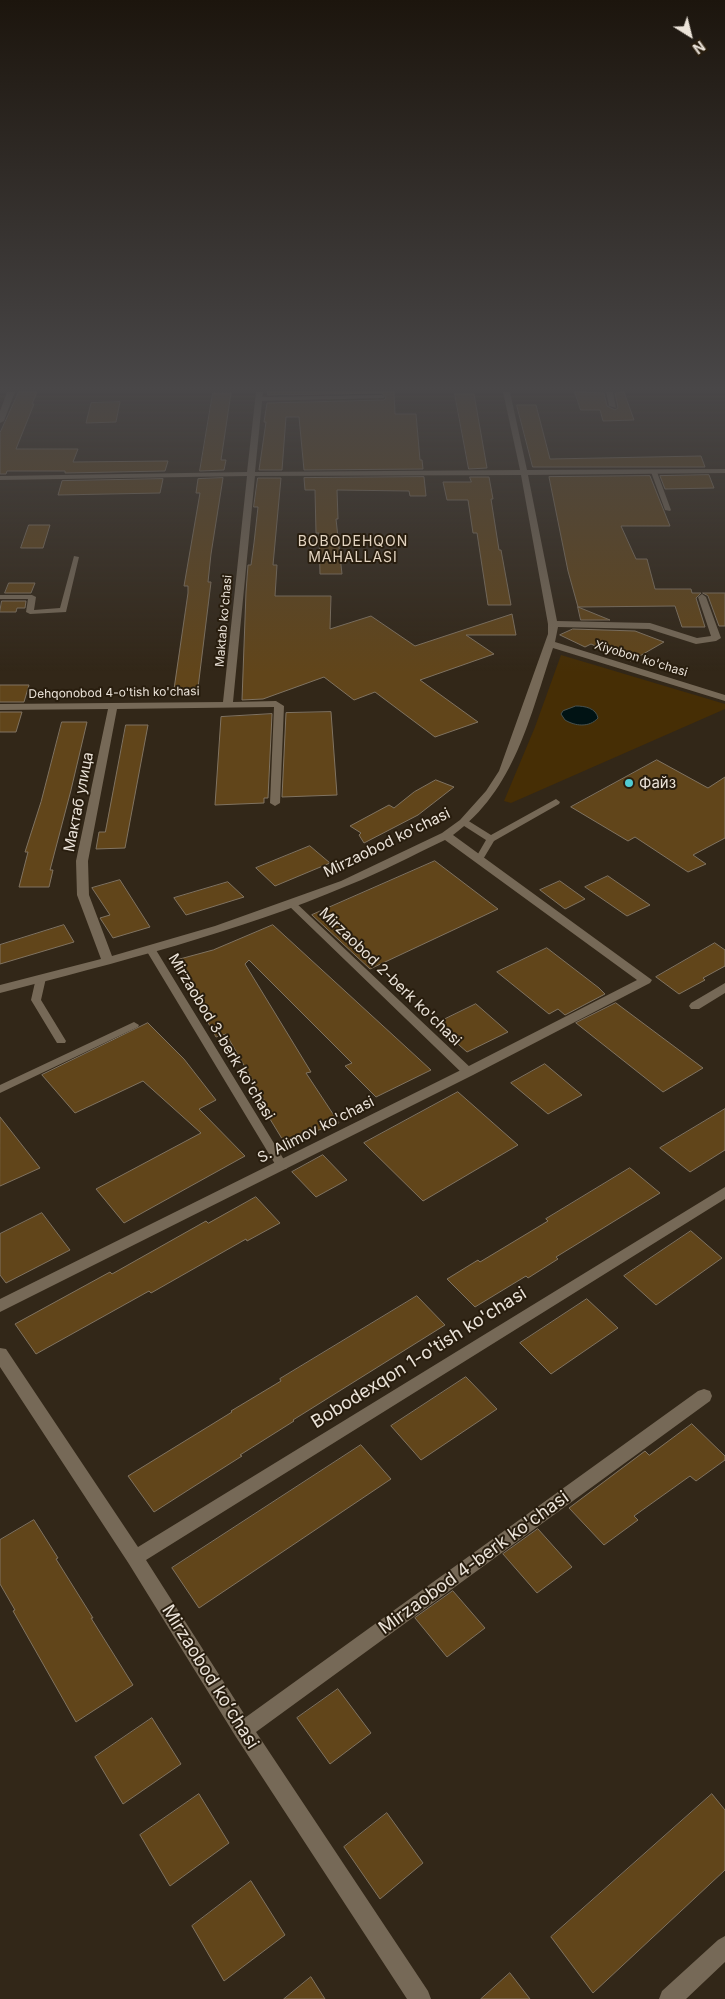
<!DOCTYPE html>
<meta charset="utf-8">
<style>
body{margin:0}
#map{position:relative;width:725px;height:1999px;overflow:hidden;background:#322718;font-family:Inter,sans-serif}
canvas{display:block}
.north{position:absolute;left:665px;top:10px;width:50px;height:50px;-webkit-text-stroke:4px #281d0e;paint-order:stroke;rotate:144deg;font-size:14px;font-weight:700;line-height:20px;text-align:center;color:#ebe3d9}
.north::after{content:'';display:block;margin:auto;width:18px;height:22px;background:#ebe3d9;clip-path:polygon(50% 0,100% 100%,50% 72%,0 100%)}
</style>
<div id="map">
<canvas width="725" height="1999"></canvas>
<div class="north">N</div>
</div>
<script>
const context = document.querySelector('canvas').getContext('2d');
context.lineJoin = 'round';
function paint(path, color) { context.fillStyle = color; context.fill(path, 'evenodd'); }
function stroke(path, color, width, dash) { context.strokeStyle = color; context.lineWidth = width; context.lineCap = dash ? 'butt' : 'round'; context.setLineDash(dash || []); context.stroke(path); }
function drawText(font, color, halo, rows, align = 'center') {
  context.font = font + ' Inter,sans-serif'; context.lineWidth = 4; context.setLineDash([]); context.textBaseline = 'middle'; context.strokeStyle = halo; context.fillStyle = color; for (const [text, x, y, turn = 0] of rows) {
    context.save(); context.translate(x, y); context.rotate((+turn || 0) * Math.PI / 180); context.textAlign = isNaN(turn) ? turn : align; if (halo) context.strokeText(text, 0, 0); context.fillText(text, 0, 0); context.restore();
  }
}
paint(new Path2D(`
 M561 655 725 704V709L511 803 504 801 535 727Z`), '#462e05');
const water = new Path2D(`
 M576 706C585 706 596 708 598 718 589 728 575 726 565 720L561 714 563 711Z`);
paint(water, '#011314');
stroke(water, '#47514f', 1);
const building = new Path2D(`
 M19 392H37L32 404H34L16 449H78L73 462 168 461 165 471 65 473V471H7L6 474H0V433Z
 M268 392H394L395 414H416L420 460H422L423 469 304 470 299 417H286L282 470H259L266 422H264L267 403 384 400 386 398 382 393 268 395Z
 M575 392 604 393 607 406 615 410 618 408 615 393 624 392 634 420 603 421 600 410H581Z
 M213 393H231L221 460H226L224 470 200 471Z
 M455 394H474L487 468 469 469Z
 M120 402 116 422 86 423 91 403Z
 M517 405H536L550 459 701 456 705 467H533Z
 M709 475 714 488 665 489 660 476Z
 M650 476 670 526H621L636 559H647L655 589H691L692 593H701L696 598 705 627H682L675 606 578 607 568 571 549 477Z
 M424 477 426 496H410L409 491 337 490 338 519H336L342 574H320L319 533H316L315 490H305L304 478Z
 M470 477H489L493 499H491L499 550H501L511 605H488L477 533H473L468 500H447L443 482H471Z
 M223 478 211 554 208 582H211L197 696H173L188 593V586H184L200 493H196L198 479Z
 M258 478H281L273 565H277L275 596H331L330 629 371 616 415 646 512 614 516 635H466L494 654 420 680 478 722 435 737 375 692 354 700 324 677 263 699 242 700 246 592 248 565H251L254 543 258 507H254Z
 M163 479 160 493 58 495 62 481Z
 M29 525H50L43 548H21Z
 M9 583H35L31 593H5Z
 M703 593H725V626H719L708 596Z
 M2 601H26L25 608H17L16 612H0Z
 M578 607 610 620H581Z
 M573 629 635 631 664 642 631 661 591 644 585 647 560 635Z
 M0 685H29L24 702H0Z
 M0 712H22L16 732H0Z
 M331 712 337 795 282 797 286 713Z
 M272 714 268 798H264V803L215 805 221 717Z
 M62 722H87L71 790 50 870H53L49 887H19L28 852H25L41 802Z
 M126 725H148L125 848 96 849 99 832H105Z
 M657 760 708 788 725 777V838L693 855 706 864 688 872 635 837 628 841 571 807Z
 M436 780 454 787 418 815 364 843 359 835 361 833 350 826 389 805 394 808 414 792Z
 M310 846 330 863 275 886 256 868Z
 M435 861 498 909 370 969 312 915Z
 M608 876 650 905 627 916 585 887Z
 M120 880 150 927 113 938 100 918 110 915 92 888Z
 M560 881 585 899 565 909 540 890Z
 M228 882 244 897 186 915 174 898Z
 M64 925 74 942 0 964V945Z
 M273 925 431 1070 376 1097 345 1066 352 1063 249 960 245 964 311 1072 306 1073 339 1123 284 1142 259 1101 264 1100 226 1034 216 1037 196 1001H198L176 960 213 950Z
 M715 943 725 950V966L703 978 705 980 679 994 656 977Z
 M547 948 599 988 605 994 565 1015 558 1009 549 1014 497 972Z
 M616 1003 703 1068 663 1092 576 1023Z
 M476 1004 508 1032 467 1052 435 1024Z
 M148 1023 184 1059 216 1100 199 1109 245 1156 124 1223 96 1189 201 1133 143 1081 75 1113 42 1075Z
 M545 1064 582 1095 548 1114 511 1083Z
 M458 1092 518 1145 423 1201 364 1143Z
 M725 1109V1150L690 1172 660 1148Z
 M0 1117 40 1168 0 1186Z
 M323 1155 347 1180 316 1197 292 1172Z
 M630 1168 660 1193 556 1257 558 1259 528 1278 526 1276 475 1307 447 1279 478 1260 480 1262 548 1221 546 1219Z
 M256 1197 280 1223 247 1241 246 1239 151 1293 149 1291 36 1354 15 1324 110 1272 112 1274 206 1221 208 1223Z
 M42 1213 70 1250 6 1283 0 1275V1234Z
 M691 1231 722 1258 656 1305 624 1276Z
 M417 1296 445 1325 293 1420 294 1421 240 1455 242 1456 193 1487 154 1512 128 1476 232 1412 231 1411 281 1381 280 1379Z
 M587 1299 618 1328 551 1374 520 1343Z
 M466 1377 497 1409 421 1460 391 1426Z
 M692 1424 725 1456V1460L696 1481 690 1476 634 1516 638 1520 604 1545 569 1508 645 1451 649 1455Z
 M361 1445 391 1479 199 1608 172 1568Z
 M34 1520 58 1558 56 1559 93 1618H91L133 1685 76 1722 13 1611 15 1610 0 1584V1540Z
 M538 1529 572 1567 537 1593 503 1554Z
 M453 1591 485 1628 447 1657 415 1618Z
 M338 1689 371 1733 330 1764 297 1718Z
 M152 1718 181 1764 123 1804 95 1757Z
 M199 1794 229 1843 170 1886 140 1835Z
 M712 1794 725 1810V1870L593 1993 551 1937Z
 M387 1813 423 1863 380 1899 344 1847Z
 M251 1881 285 1935 224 1981 192 1926Z
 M510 1973 530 1999H481Z
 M311 1977 325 1999H284Z`);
paint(building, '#61451a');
stroke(building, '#807361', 1);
paint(new Path2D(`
 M382 395 384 396V398L259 401 256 399 259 397Z
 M654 470 657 472 671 510 670 511 665 510 651 472Z
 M74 556 79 557 66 612 30 614 26 612 28 599H0V595H32L36 597 34 610 60 608Z
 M556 799 560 802 559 804 494 841 482 861H476L475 859 486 840 461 824 460 822 461 820H467L491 835Z
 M291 900 294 901 472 1069 473 1072 472 1075H464L288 905 286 903Z
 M151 947 156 950 286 1163 288 1166 286 1169H278L146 950Z
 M41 975 46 978 41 1000 66 1041 65 1043H57L31 1000 36 978Z
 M134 1022 139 1025 138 1027 0 1093V1085Z`), '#766957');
paint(new Path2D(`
 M7 392H15L4 421 0 423V411Z
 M256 392H263L255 472 520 470 503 392H510L527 470 725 469V473L528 475 557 621 650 623 697 638 711 636 698 597 702 594 706 597 721 638 716 641 696 644 649 629 558 627 555 642 725 695V701L553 648C530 716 515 790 453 835L652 980 650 983 473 1075 0 1312V1299L463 1069 637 980 445 840C413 855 382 872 349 885 236 933 118 962 0 993V985L101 959 77 895 76 861 108 709 0 710V704L223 702 247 476 0 480V476L247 472ZM521 475 548 624V634L499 771 486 791 460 820 442 833 341 881 215 926 112 956 89 895 88 861 117 709 274 707 270 803 275 806 280 803 284 706 276 701 233 702 255 476Z
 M606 392H613L616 408 609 406Z
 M725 983V993L699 1009H691L689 1006 691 1003Z
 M725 1187V1199L146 1560 246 1717 698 1391 704 1389 710 1391 712 1396 710 1401 256 1732 428 1991 431 1999H407L236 1737 129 1564 0 1367V1348L6 1349 138 1547Z
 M725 1936V1962L686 1999H659L662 1991 718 1940Z`), '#766957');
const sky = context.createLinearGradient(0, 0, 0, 672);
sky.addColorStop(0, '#1c150d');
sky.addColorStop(0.58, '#494748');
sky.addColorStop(1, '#49474800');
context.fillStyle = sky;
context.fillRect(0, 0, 725, 672);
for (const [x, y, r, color] of [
 [629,783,5,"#51ccd3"]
]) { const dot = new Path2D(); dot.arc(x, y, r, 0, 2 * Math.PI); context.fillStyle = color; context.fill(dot); stroke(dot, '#281d0e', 2); }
drawText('12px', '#ebe3d9', '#281d0e', [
 ["Maktab ko'chasi",224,621,-85],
 ["Xiyobon ko'chasi",641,659,17],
 ["Dehqonobod 4-o'tish ko'chasi",114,693,-1]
]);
context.letterSpacing = '1px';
drawText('14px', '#e3d4c1', '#281d0e', [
 ["BOBODEHQON",353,542],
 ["MAHALLASI",353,558]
]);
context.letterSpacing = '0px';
drawText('15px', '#ebe3d9', '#281d0e', [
 ["Файз",639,783]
], 'left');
drawText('15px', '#ebe3d9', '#281d0e', [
 ["Мактаб улица",79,802,-79],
 ["Mirzaobod ko'chasi",387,843,-26],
 ["Mirzaobod 2-berk ko'chasi",390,977,44],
 ["Mirzaobod 3-berk ko'chasi",221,1037,59],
 ["S. Alimov ko'chasi",316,1130,-27]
]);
drawText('18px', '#ebe3d9', '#281d0e', [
 ["Bobodexqon 1-o'tish ko'chasi",419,1358,-32],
 ["Mirzaobod 4-berk ko'chasi",474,1563,-36],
 ["Mirzaobod koʻchasi",210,1677,58]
]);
</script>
